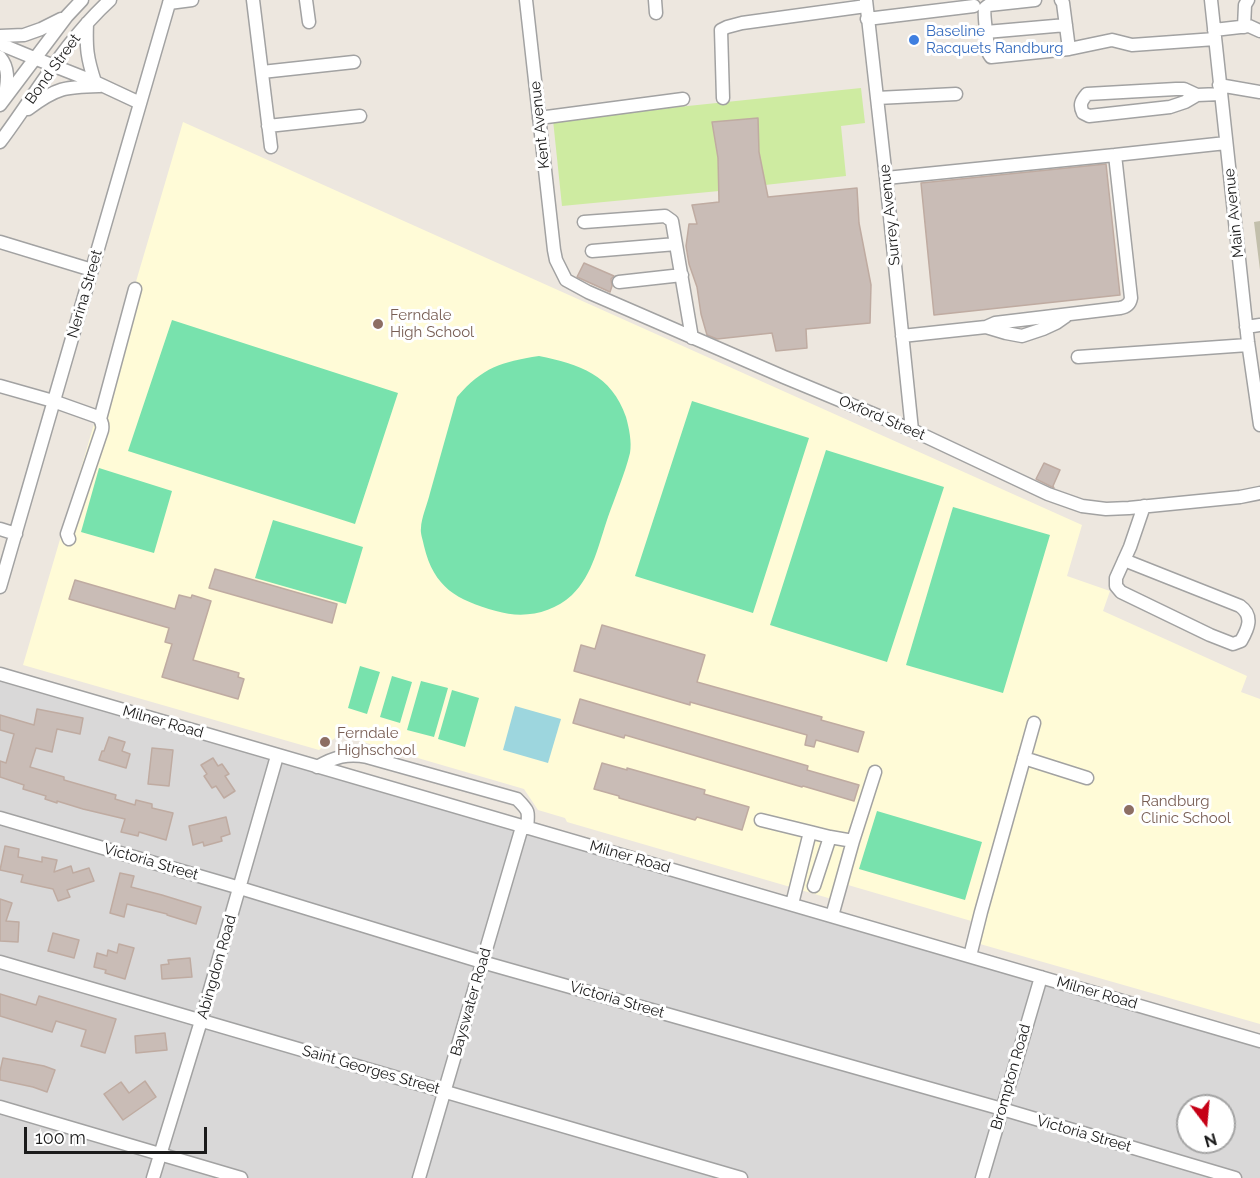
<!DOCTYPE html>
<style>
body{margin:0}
#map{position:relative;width:1260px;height:1178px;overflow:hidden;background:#ede7df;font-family:Raleway,sans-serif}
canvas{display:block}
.north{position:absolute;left:1176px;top:1094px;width:60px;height:60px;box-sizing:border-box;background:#fff;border:2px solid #a4a4a4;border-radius:50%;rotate:164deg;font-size:16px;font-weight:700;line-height:24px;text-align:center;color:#1b1b1b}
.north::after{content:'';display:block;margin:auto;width:21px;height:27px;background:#c60016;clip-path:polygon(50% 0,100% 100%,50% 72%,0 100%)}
.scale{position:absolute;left:24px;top:1127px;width:183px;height:27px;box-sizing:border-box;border:3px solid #1b1b1b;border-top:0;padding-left:8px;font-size:18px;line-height:21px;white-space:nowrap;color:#1b1b1b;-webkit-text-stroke:4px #fff;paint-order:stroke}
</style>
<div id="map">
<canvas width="1260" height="1178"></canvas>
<div class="north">N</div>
<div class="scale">100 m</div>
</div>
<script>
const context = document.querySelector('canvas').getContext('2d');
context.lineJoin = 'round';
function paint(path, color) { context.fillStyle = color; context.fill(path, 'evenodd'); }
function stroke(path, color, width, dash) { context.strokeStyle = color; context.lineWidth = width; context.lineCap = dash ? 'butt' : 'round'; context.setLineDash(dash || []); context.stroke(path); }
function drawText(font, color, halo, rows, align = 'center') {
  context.font = font + ' Raleway,sans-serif'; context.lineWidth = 6; context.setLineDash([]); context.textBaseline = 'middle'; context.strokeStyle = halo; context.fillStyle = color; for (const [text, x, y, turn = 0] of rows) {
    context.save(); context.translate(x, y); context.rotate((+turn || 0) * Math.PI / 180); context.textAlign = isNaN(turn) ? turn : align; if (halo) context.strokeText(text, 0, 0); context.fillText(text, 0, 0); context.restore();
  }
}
paint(new Path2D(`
 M0 670 1260 1042V1178H0ZM1188 1106H1224V1142H1188Z`), '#d9d8d8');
paint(new Path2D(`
 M183 122 1082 525 1067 576 1110 591 1103 611 1247 676 1241 692 1260 699V1024L980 944 985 925 848 885 842 902 567 822 565 818 538 810 524 789 339 735 319 750 23 665Z`), '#fffbd7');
paint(new Path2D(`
 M1260 221V270L1254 222Z`), '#c2bfab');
paint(new Path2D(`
 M861 88 865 123 841 126 846 176 765 185 759 152 757 118 713 122 718 158 719 191 562 206 553 120Z`), '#ceeba1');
paint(new Path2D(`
 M172 320 398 393 355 524 128 451Z
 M539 356C579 364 612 375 626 417 629 428 632 442 630 453 625 473 615 497 608 517 599 543 593 575 572 595 551 614 523 619 496 611 457 600 434 588 424 546 423 540 420 533 421 528 421 519 428 502 430 493 439 461 448 429 457 397 483 367 501 362 539 356Z
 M692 401 809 438 753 613 635 576Z
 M826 450 944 487 887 662 770 625Z
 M99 468 172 491 154 553 81 532Z
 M953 507 1050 535 1003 693 906 665Z
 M273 520 363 547 346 604 255 578Z
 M360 666 380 672 367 714 348 708Z
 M392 676 412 682 400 723 380 717Z
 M421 681 448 688 434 737 407 730Z
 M452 690 479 698 465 747 438 739Z
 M877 811 982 842 965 900 859 869Z`), '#78e2ad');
paint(new Path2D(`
 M515 706 561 719 548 763 503 750Z`), '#9dd6de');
const building = new Path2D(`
 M758 118 759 152 768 197 857 188 859 223 871 285 870 323 806 329 807 348 776 351 772 333 717 339 707 335 701 314 697 287 689 264 686 246 689 224H697L692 205 719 202 718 158 712 122Z
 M1106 164 1120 295 934 315 921 183Z
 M584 263 614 276 611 279 612 286 610 292 577 277Z
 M1044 463 1060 470 1053 486 1054 488 1036 479Z
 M215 569 337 604 332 623 209 588Z
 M75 580 175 609 179 595 191 598 192 595 211 601 193 660 239 673 238 677 244 679 238 699 162 677 172 644 165 642 169 628 69 599Z
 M602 625 705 655 697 682 822 717 821 720 864 732 858 752 816 740 814 747 805 745 807 735 690 702V705L574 671 581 645 595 649Z
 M580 699 808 766 807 770 859 785 854 801 803 786 802 787 625 735 624 738 573 723Z
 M37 709 83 718 80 734 57 729 52 752 36 748 30 767 64 777V780L116 795 115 799 135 805 136 800 152 804V808L173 813 166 840 139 832 138 836 121 832 125 819 83 809 57 801V803L45 799 46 796 23 789 24 785 0 777V761L6 763 14 734 0 730V715L34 725Z
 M109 737 125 742 122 751 130 754 126 768 99 760 102 751H104Z
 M152 748 173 750 169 786 148 784Z
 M213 758 218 766 222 764 229 774 225 776 235 791 224 798 216 786 212 788 204 776 207 774 201 765Z
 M602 763 627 770V768L705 790 704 794 749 807 742 830 697 817 695 820 619 798V796L594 789Z
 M226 817 230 834 221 837 222 841 204 846 203 842 193 845 189 826Z
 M5 846 19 849 18 857 42 862V857L57 860 54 872 71 866 73 873 89 868 94 881 67 890 70 897 58 901 53 889 21 882 23 875 0 870Z
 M120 873 134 876 131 887 162 895 201 907 196 924 167 915V914L127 904 124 917 110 913Z
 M0 899 12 903 6 921 19 922 18 942 0 941Z
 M53 933 79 940 74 958 48 951Z
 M119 944 134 948 125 979 105 973 106 970 94 967 97 953 107 956 108 950 117 953Z
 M190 958 192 977 162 979 161 965 169 964 168 960Z
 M0 994 36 1005 39 996 116 1019 105 1053 81 1046 86 1030 56 1021 52 1032 0 1016Z
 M165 1033 167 1050 136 1053 135 1036Z
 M3 1058 44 1066 55 1070 47 1092 33 1087 0 1080V1071Z
 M145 1081 156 1097 123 1120 104 1094 121 1082 129 1093Z`);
paint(building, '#c9bcb6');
stroke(building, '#bfaba1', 1.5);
const minor = new Path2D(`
 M253 0 271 147
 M306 0 309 22
 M526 0 554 250 556 260 566 280 588 292 784 377 912 430 1048 494 1082 506 1106 509 1129 508 1240 497 1260 493
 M655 0 656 13
 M866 0 886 178 912 430
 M1035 0 989 5C987 6 986 7 985 8 983 13 988 46 989 54L991 57 1069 49 1112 40 1132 45 1215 39
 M1061 0 1063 3 1069 49
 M1211 0 1248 342 1260 425
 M169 3 192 0
 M867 19 974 6
 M87 23C86 48 87 58 95 82
 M1244 27 1245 5 1248 0
 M1214 30 1249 26 1260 31
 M986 32 1066 25
 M0 36 24 35 41 29 61 19
 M0 44 34 58 95 82 140 103
 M0 57C10 69 7 82 5 95
 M262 72 354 62
 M1219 85 1260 92
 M1197 95 1185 102 1170 107 1089 116 1083 113C1079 105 1081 101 1087 94L1176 89H1184L1197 95 1220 94
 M723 98 721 30 727 27 742 23 866 6
 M877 98 956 94
 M0 105 67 16 82 0
 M28 109C57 87 65 87 100 86
 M539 118 683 99
 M268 126 360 116
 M0 142C36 94 65 41 110 0
 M1115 155 1226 143
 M886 178 1115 155 1131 298C1130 304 1126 307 1120 308L995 323 986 327
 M584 222 665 216 672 221 692 338
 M0 242 92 270
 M592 251 676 244
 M619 282 682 275
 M1246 327 1260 325
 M902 336 986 327 1006 333 1022 336 1043 329 1056 323 1066 316
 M1078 357 1248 345
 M0 386 53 401 98 417C102 421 103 425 102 430L67 534 69 539
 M100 419 135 289
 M0 529 16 534
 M1124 560 1240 606C1254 616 1248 629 1241 641L1233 644 1210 635 1121 592 1116 586V578L1130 547 1144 506
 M0 587 170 0
 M0 674 1260 1041
 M1024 758 1087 778
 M317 767C334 757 348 753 367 757L517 799C529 811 529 811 527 828
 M0 818 240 888 482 962 1002 1109 1235 1178
 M761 820 810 832 792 904
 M810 832 830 837 814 886
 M830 837 853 841 832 916
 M853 841 875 772
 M970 956 981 912 1034 723
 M0 962 741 1178
 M0 1107 241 1178
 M153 1178 201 1021 277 756
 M419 1178 522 827
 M982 1178 1041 977`);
stroke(minor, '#a2a2a2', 15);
stroke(minor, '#fff', 12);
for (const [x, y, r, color] of [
 [914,40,6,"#3f7fe0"],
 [378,324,6,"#8d6e63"],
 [325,742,6,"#8d6e63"],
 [1129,810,6,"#8d6e63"]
]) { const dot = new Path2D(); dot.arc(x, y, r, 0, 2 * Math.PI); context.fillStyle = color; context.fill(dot); stroke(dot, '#fff', 2); }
drawText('15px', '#366cbe', '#fff', [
 ["Baseline",926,31],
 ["Racquets Randburg",926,48]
], 'left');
drawText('15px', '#1b1b1b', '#fff', [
 ["Bond Street",53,69,-54],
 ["Kent Avenue",540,125,-96],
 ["Main Avenue",1234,213,-96],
 ["Surrey Avenue",890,215,-96],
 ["Nerina Street",85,294,-74],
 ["Oxford Street",882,418,23],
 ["Milner Road",163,722,16],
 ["Milner Road",630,857,16],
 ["Victoria Street",151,862,16],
 ["Abingdon Road",217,967,-74],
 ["Milner Road",1097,993,16],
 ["Victoria Street",617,1000,16],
 ["Bayswater Road",471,1002,-74],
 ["Saint Georges Street",371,1070,16],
 ["Brompton Road",1011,1077,-74],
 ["Victoria Street",1084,1134,16]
]);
drawText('15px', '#785e54', '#fff', [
 ["Ferndale",390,315],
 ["High School",390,332],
 ["Ferndale",337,733],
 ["Highschool",337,750],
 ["Randburg",1141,801],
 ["Clinic School",1141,818]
], 'left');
</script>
